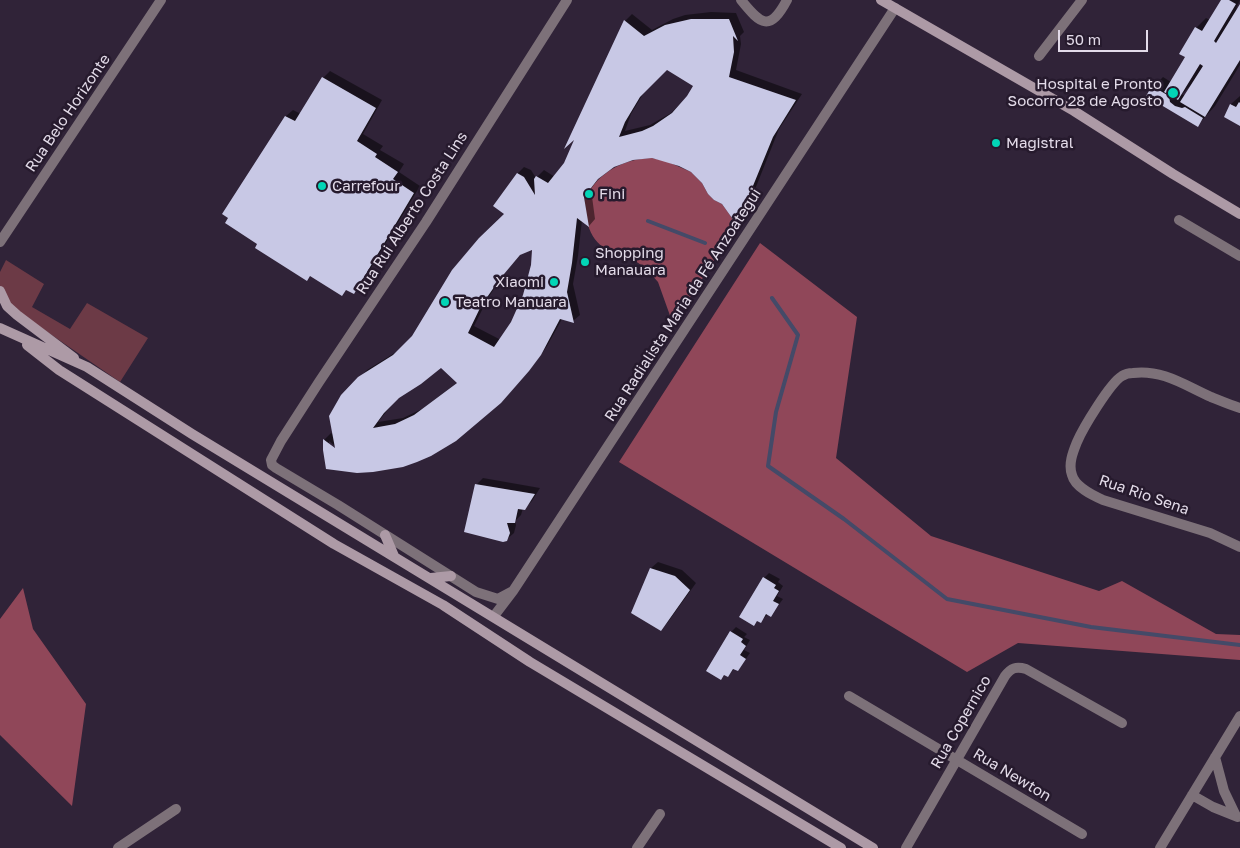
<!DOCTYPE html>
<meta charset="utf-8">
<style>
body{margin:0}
#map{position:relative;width:1240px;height:848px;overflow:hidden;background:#302338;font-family:"Golos Text",sans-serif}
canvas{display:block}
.scale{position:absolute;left:1058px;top:30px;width:90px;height:22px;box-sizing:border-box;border:2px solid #e3dbe9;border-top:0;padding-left:6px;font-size:15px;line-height:18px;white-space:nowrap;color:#e3dbe9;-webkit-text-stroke:4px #261a2d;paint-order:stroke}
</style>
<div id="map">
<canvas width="1240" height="848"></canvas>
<div class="scale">50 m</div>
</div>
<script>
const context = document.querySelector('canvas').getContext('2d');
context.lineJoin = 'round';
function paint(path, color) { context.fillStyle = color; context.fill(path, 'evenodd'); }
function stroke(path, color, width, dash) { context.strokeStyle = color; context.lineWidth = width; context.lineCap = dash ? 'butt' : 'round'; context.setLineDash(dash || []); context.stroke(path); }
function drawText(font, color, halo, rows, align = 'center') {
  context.font = font + ' "Golos Text",sans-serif'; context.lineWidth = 5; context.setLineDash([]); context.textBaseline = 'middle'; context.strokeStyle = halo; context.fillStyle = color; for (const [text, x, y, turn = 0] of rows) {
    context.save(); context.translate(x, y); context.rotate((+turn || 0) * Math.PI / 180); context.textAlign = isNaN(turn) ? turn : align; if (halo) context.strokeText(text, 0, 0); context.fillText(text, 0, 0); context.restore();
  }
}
paint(new Path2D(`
 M6 260 44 284 32 307 70 329 87 303 148 338 120 382 11 307 0 286V272Z`), '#6c3a46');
paint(new Path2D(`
 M652 158 666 161 691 172 702 183 708 194 714 200 722 204 737 225 673 324 658 282C651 274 644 266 635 261 616 252 598 252 589 228 586 218 586 207 584 197 601 172 622 159 652 158Z
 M760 243 857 317 836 458 931 536 1099 591 1122 581 1216 634 1240 635V660L1018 643 967 672 619 462Z
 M23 588 33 629 86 704 72 806 0 735V619Z`), '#904759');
paint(new Path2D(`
 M1222 0H1240L1236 9 1240 7V65L1215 106 1197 126 1153 87 1163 77 1171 82 1186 57 1196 28 1206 18 1210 20ZM1190 86 1185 96 1182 94Z
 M711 12 736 13 744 32 740 36 741 44 736 70 802 94 779 129 744 217 737 223 723 203 715 199 709 194 703 182 692 171 680 165 652 157 632 159 613 166 601 175 591 189 595 219 589 226 582 220 578 256 573 284 580 315 573 321 562 319 547 346 535 363 507 394 484 417 443 448 430 455 403 466 373 471 358 472 327 468 324 450 325 439 331 433 334 435 330 417 342 396 367 370 401 349 413 337 453 271 480 238 506 214 495 206 518 173 524 167 531 170 536 178 544 170 555 177 557 174 565 163 577 135 568 143 625 21 632 14 652 30 673 19 685 15ZM667 69 694 85 688 96 671 113 650 125 625 131 631 114 646 89ZM533 248 532 266 524 295 512 323 501 340 474 326 488 298 505 272 521 254ZM441 366 458 382 422 409 403 418 378 422 398 397 420 383ZM329 441 341 451 339 452 329 445Z
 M330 71 382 100 363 134 383 146 380 150 404 164 399 172 420 186 360 286 354 293 347 289 342 294 259 244 224 213 286 116 293 110 301 114 323 78Z
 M1240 96V124L1227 112 1231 104Z
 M483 478 540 488 532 501 525 508H523L521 515 515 521 516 525 514 533 506 540 476 485Z
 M658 562 682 570 696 583 668 622 661 629 632 613 651 568Z
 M769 573 780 579 778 582 783 586 777 596 783 599 771 615 768 614 761 621 758 620 754 624 740 616 764 578Z
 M736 627 747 634 744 637 750 640 744 650 750 653 738 670 735 668 728 676 725 674 721 679 731 632Z`), '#0007');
stroke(new Path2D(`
 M648 221 705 243
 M772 298 798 335 776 412 768 466 844 519 947 599 1091 627 1240 645`), '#444a68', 4);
paint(new Path2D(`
 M1221 0H1229L1236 4 1214 41 1216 43 1240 4V60L1205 117 1180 102 1203 66 1200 64 1178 100 1164 92 1185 57 1179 54 1195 27 1202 31Z
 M691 19H729L738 41 733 36 734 52 729 77 796 100 773 137 737 225 722 204 714 200 708 194 702 183 691 172 679 166 652 158 633 160 614 167 598 179 584 197 589 227 577 218 572 263 567 292 574 323 560 319 541 355 529 371 501 403 456 441 431 456 417 462 403 467 373 472 357 473 326 469 323 450V439L335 448 329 416 341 395 358 377 393 355 412 336 452 270 479 238 504 214 493 206 517 173 524 177 535 195 534 179 536 176 548 183 564 163 574 140 564 149 624 20 644 36 665 25ZM667 70 693 86 687 96 672 113 653 126 642 131 619 137 625 122 640 97ZM532 250 531 265 523 295 511 322 494 347 468 333 481 306 499 280 520 255ZM441 368 457 383 414 415 395 424 373 428 384 413 399 398 421 384Z
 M322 77 376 108 357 141 377 154 375 157 398 172 393 179 414 193 354 294 346 290 342 296 310 276 307 281 255 248 257 244 225 223 228 218 222 214 285 116 295 121Z
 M1152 86 1169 96 1170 102 1175 106 1182 108 1185 107 1203 118 1198 127 1146 96Z
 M1239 102 1240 103V126L1224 117 1230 104 1236 107Z
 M475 484 535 494 525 510 518 509 515 523H507L510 533 507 541 503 542 464 532Z
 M650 568 675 576 690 590 661 631 631 613Z
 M763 577 776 585 774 588 779 591 773 601 779 604 771 617 766 614 761 623 757 621 754 626 739 617Z
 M730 631 743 639 741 642 746 646 740 655 746 659 738 671 733 669 728 677 724 675 721 680 706 671Z`), '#c8c8e5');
stroke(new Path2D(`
 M741 0C761 25 770 32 787 0
 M1039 56 1082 0
 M1179 220 1240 256
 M1240 408C1230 405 1221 401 1211 397 1186 386 1162 369 1133 373 1130 373 1125 374 1122 376 1110 383 1083 428 1077 442 1073 452 1068 464 1072 475 1075 487 1092 495 1103 500L1210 533 1240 547
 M513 591 498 599 476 592 338 505 276 468 272 465 271 460 281 441 319 382 426 222 567 0
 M494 616 513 591 895 8
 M849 696 1082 834
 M1215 757 1224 791 1236 816
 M1192 795 1213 807 1238 817
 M118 848 176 809
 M637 848 660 814
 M906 848 1005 676C1011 668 1016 666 1026 669L1122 723
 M1160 848 1240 716`), '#7d7179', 10);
stroke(new Path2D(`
 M0 242 161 0`), '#7d7179', 10);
stroke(new Path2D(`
 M881 0 1074 111 1173 174 1240 214
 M0 291 7 306 17 315 74 358
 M0 328 87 367 192 434 873 848
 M27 345 59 370 334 544 443 605 530 662 841 848
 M385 535 394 556
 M431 578 451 576`), '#ad9aa6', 10);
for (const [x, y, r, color] of [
 [1173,93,6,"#02d5b6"],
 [996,143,5,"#02d5b6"],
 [322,186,5,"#02d5b6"],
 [589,194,5,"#02d5b6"],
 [585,262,5,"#02d5b6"],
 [554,282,5,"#02d5b6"],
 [445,302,5,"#02d5b6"]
]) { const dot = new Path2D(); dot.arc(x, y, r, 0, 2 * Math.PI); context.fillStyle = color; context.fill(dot); stroke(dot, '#261a2d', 2); }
drawText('15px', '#e3dbe9', '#261a2d', [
 ["Hospital e Pronto",1162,84,"right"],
 ["Socorro 28 de Agosto",1162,101,"right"],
 ["Magistral",1006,143],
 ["Carrefour",332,186],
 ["Fini",599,194],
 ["Shopping",595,253],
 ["Manauara",595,270],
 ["Xiaomi",544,282,"right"],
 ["Teatro Manuara",455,302]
], 'left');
drawText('15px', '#e3dbe9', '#261a2d', [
 ["Rua Belo Horizonte",68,113,-56],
 ["Rua Rui Alberto Costa Lins",412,213,-57],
 ["Rua Radialista Maria da Fé Anzoategui",683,305,-57],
 ["Rua Rio Sena",1144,495,19],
 ["Rua Copernico",961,722,-60],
 ["Rua Newton",1012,775,31]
]);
</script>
